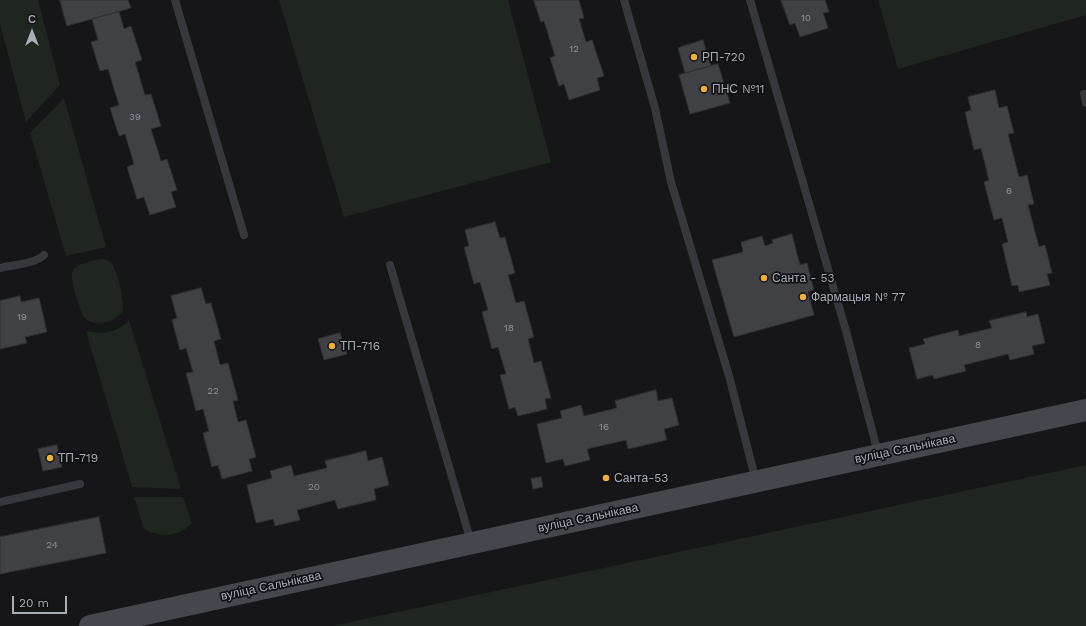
<!DOCTYPE html>
<meta charset="utf-8">
<style>
body{margin:0}
#map{position:relative;width:1086px;height:626px;overflow:hidden;background:#161618;font-family:"Work Sans",sans-serif}
canvas{display:block}
.north{position:absolute;left:12px;top:12px;width:40px;height:40px;-webkit-text-stroke:3px #111113;paint-order:stroke;rotate:0deg;font-size:11px;font-weight:700;line-height:16px;text-align:center;color:#a8adb8}
.north::after{content:'';display:block;margin:auto;width:14px;height:18px;background:#a8adb8;clip-path:polygon(50% 0,100% 100%,50% 72%,0 100%)}
.scale{position:absolute;left:12px;top:596px;width:55px;height:18px;box-sizing:border-box;border:2px solid #a8adb8;border-top:0;padding-left:5px;font-size:12px;line-height:14px;white-space:nowrap;color:#a8adb8;-webkit-text-stroke:3px #111113;paint-order:stroke}
</style>
<div id="map">
<canvas width="1086" height="626"></canvas>
<div class="north">С</div>
<div class="scale">20 m</div>
</div>
<script>
const context = document.querySelector('canvas').getContext('2d');
context.lineJoin = 'round';
function paint(path, color) { context.fillStyle = color; context.fill(path, 'evenodd'); }
function stroke(path, color, width, dash) { context.strokeStyle = color; context.lineWidth = width; context.lineCap = dash ? 'butt' : 'round'; context.setLineDash(dash || []); context.stroke(path); }
function drawText(font, color, halo, rows, align = 'center') {
  context.font = font + ' "Work Sans",sans-serif'; context.lineWidth = 3.5; context.setLineDash([]); context.textBaseline = 'middle'; context.strokeStyle = halo; context.fillStyle = color; for (const [text, x, y, turn = 0] of rows) {
    context.save(); context.translate(x, y); context.rotate((+turn || 0) * Math.PI / 180); context.textAlign = isNaN(turn) ? turn : align; if (halo) context.strokeText(text, 0, 0); context.fillText(text, 0, 0); context.restore();
  }
}
paint(new Path2D(`
 M0 0H38L60 85 26 122 0 24Z
 M279 0H508L551 162 344 217Z
 M878 0H1086V15L898 69Z
 M64 98 106 247 66 256 30 133Z
 M103 259C106 260 109 260 111 263 117 269 126 306 122 312 115 323 93 328 84 317 81 314 80 308 78 303 69 271 65 265 103 259Z
 M129 320 181 489 132 487 86 331C102 335 118 333 129 320Z
 M1086 465V626H332Z
 M134 497H183L192 523C179 537 160 538 144 529Z`), '#1e261f');
const building = new Path2D(`
 M60 0H128L131 8 67 26Z
 M534 0H579L584 18 579 19 586 42 592 40 604 76 597 78 600 90 569 100 564 84 559 86 550 58 555 56 544 21 541 22Z
 M781 0H825L829 12 823 13 828 28 800 37 795 23 790 25Z
 M119 12 124 29 131 26 142 60 135 62 145 95 151 94 161 126 151 129 161 161 167 159 177 190 171 192 176 207 150 215 144 197 137 199 127 167 134 164 125 134 119 136 110 108 119 105 108 69 100 71 91 42 98 40 92 19Z
 M703 40 711 66 685 73 678 48Z
 M718 64 730 103 690 114 679 75Z
 M995 90 999 108 1007 106 1014 133 1008 134 1019 177 1027 175 1034 204 1028 205 1039 247 1045 245 1052 273 1047 274 1050 285 1019 292 1018 285 1012 286 1002 244 1008 242 1002 218 994 220 984 182 989 180 981 148 974 150 965 112 971 110 968 97Z
 M495 222 500 238 505 237 515 273 508 275 516 303 524 301 534 337 528 339 534 363 541 361 551 398 545 399 547 409 518 416 515 407 509 409 500 375 506 374 498 347 492 349 482 312 488 310 480 282 474 284 464 247 469 246 465 230Z
 M792 234 800 265 807 263 814 290 808 292 814 315 734 337 712 260 743 252 741 242 762 236 765 246 773 243 772 240Z
 M201 288 206 304 211 303 221 339 214 341 220 365 228 363 238 400 233 401 238 422 246 420 256 457 249 459 252 471 222 479 218 465 212 467 203 433 209 431 203 409 196 411 186 373 193 372 186 348 180 350 172 320 177 318 171 296Z
 M20 296 21 302 39 298 47 332 25 337 27 343 0 349V301Z
 M1026 312 1027 317 1038 314 1045 343 1032 346 1034 354 1010 360 1008 354 964 365 966 371 934 379 933 375 917 379 909 348 925 344 923 339 958 330 959 336 992 328 989 321Z
 M340 333 347 354 324 360 318 339Z
 M656 390 658 401 672 398 679 425 664 429 667 440 628 449 626 440 587 449 590 460 565 466 563 459 546 463 537 424 562 418 560 411 581 405 584 416 617 408 615 401Z
 M57 445 62 467 43 471 38 449Z
 M366 451 368 461 382 457 389 485 374 489 376 500 338 509 335 500 297 510 300 520 275 526 273 519 256 523 247 485 272 478 270 471 291 465 294 476 327 468 325 461Z
 M541 477 543 487 533 489 531 479Z
 M99 517 106 553 0 574V537Z`);
paint(building, '#404145');
stroke(building, '#303034', 1);
stroke(new Path2D(`
 M175 0 244 235
 M624 0 655 108 671 182 729 376 756 481
 M750 0 846 331 878 453
 M1084 94 1086 103
 M390 265 471 542
 M0 268C12 265 35 264 44 255
 M0 502 80 484`), '#37383d', 8);
stroke(new Path2D(`
 M90 626 1086 410`), '#45474d', 22);
for (const [x, y, r, color] of [
 [694,57,4,"#f2b134"],
 [704,89,4,"#f2b134"],
 [764,278,4,"#f2b134"],
 [803,297,4,"#f2b134"],
 [332,346,4,"#f2b134"],
 [50,458,4,"#f2b134"],
 [606,478,4,"#f2b134"]
]) { const dot = new Path2D(); dot.arc(x, y, r, 0, 2 * Math.PI); context.fillStyle = color; context.fill(dot); stroke(dot, '#111113', 1.5); }
drawText('10px', '#8e929b', null, [
 ["10",806,18],
 ["12",574,49],
 ["39",135,117],
 ["6",1009,191],
 ["19",22,317],
 ["18",509,328],
 ["8",978,345],
 ["22",213,391],
 ["16",604,427],
 ["20",314,487],
 ["24",52,545]
]);
drawText('12px', '#a8adb8', '#111113', [
 ["РП-720",702,57],
 ["ПНС №11",712,89],
 ["Санта - 53",772,278],
 ["Фармацыя № 77",811,297],
 ["ТП-716",340,346],
 ["ТП-719",58,458],
 ["Санта-53",614,478]
], 'left');
drawText('12px', '#a8adb8', '#111113', [
 ["вуліца Сальнікава",905,449,-12],
 ["вуліца Сальнікава",588,518,-12],
 ["вуліца Сальнікава",271,586,-12]
]);
</script>
